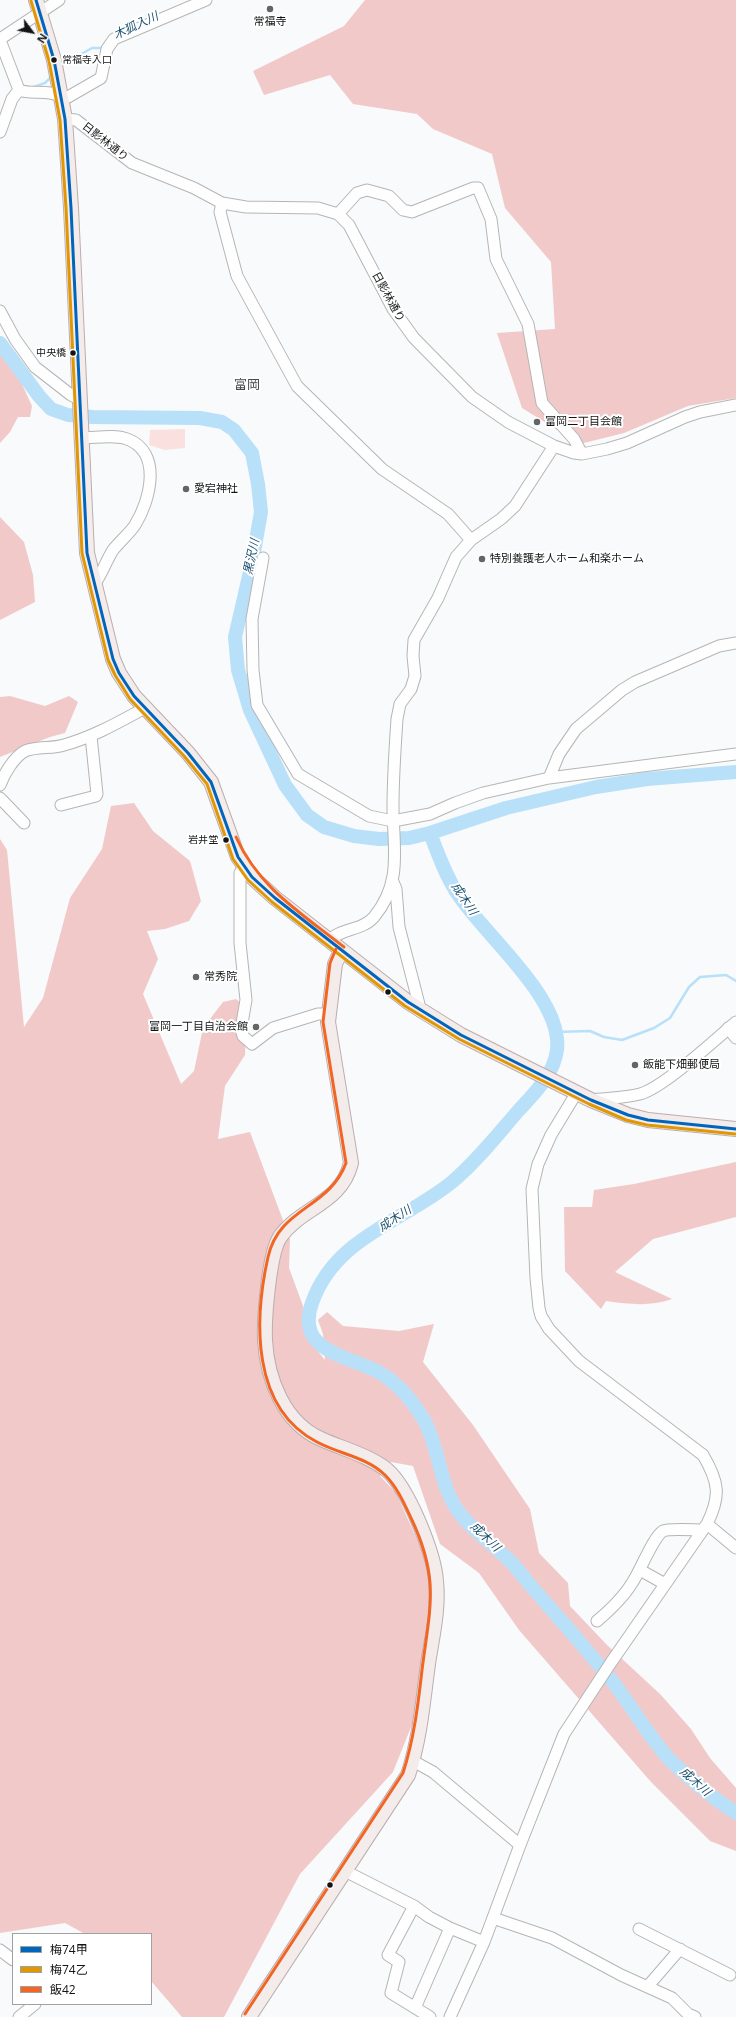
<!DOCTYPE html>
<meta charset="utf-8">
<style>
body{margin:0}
#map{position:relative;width:736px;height:2017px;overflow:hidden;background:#f8fafb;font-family:"Open Sans","Noto Sans JP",sans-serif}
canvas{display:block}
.legend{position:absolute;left:12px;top:1933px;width:140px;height:72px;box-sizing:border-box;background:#fff;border:1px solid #a1a1a1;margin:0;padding:5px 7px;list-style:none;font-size:12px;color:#131415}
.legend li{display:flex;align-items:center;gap:8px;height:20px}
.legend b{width:20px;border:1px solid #a1a1a1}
.north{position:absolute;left:12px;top:12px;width:40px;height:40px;-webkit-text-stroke:3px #fff;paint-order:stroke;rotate:122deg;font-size:11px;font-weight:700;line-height:16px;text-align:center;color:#131415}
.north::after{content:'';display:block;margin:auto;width:14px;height:18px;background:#131415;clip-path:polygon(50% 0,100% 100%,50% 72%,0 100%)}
</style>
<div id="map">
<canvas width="736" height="2017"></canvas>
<ul class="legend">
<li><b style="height:5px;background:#0065bd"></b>梅74甲</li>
<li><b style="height:5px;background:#e09702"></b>梅74乙</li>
<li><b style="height:5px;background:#f26522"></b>飯42</li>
</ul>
<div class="north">N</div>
</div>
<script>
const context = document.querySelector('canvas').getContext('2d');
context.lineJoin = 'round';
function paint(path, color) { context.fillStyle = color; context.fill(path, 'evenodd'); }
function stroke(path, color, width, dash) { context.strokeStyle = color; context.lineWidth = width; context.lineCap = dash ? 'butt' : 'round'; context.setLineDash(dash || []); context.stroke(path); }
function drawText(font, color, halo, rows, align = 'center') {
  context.font = font + ' "Open Sans","Noto Sans JP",sans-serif'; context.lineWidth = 4; context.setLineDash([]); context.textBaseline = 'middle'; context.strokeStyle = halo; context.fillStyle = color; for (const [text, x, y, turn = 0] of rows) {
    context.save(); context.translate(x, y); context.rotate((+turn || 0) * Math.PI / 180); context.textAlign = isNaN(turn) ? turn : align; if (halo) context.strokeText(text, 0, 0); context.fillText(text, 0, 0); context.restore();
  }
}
paint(new Path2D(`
 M185 429V448L165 450 149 445 150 430Z`), '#fae1e0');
paint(new Path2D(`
 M365 0H736V398L688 406 624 433 580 444 522 408 497 333 555 329 551 262 505 208 492 154 433 129 417 114 353 104 330 75 264 95 253 71 344 26Z
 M0 346 16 371 32 406 30 417H18L10 432 0 443Z
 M0 517 24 542 33 575 35 602 0 620Z
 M10 696 45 706 69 696 78 702 65 733 50 737 0 757V697Z
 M134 803 153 831 190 861 201 901 189 921 165 929 147 931 158 959 143 994 181 1084 194 1071 203 1028 223 1002 236 999 247 1008 245 1055 225 1086 218 1139 250 1132 290 1239 289 1268 303 1306 309 1340 325 1360 323 1334 318 1320 327 1312 343 1326 399 1331 434 1324 423 1362 473 1425 530 1509 539 1553 568 1583 570 1606 607 1645 660 1694 691 1729 710 1758 736 1788V1851L710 1841 651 1782 519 1630 479 1573 440 1544 413 1466 391 1462 380 1476 396 1493 425 1557 431 1589 413 1722 393 1772 300 1874 224 2017H182L151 1981V1934H85L65 1923 0 1933V839L7 850 24 1027 43 998 70 898 102 849 111 806Z
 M736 1162V1217L653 1239 615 1272 672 1299C649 1307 629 1304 606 1301L601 1309 565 1271 564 1207H592L594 1190 634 1184Z`), '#f2c9c9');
stroke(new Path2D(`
 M60 66 92 48H101L104 45
 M31 88 45 83 50 78
 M555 1032 590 1031 604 1037 622 1040 654 1028 670 1018 689 987 700 977 726 975 736 981`), '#b9e0f9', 2.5);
stroke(new Path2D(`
 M0 343 39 396 51 409 68 415 93 417 200 418 222 422 234 430 252 453 258 484 261 512 252 563 235 637 238 670 250 710 285 785 307 815 324 827 354 836 379 839 409 838 430 833 506 808 596 787 647 779 736 772
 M430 833C438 854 445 874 457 893 484 935 563 998 557 1050 554 1074 535 1093 519 1110 498 1134 477 1161 452 1182 403 1222 335 1237 312 1303 293 1355 357 1356 385 1376 401 1387 414 1403 424 1420 440 1449 439 1484 458 1511 472 1531 493 1544 510 1561 518 1569 524 1578 531 1586 558 1617 586 1648 612 1681 632 1706 648 1736 670 1760 690 1780 713 1798 736 1813`), '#b9e0f9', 14);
const minor = new Path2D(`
 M0 39 59 0
 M0 40 19 90C29 94 39 91 50 93 56 94 61 97 68 97L101 78 107 49 114 39 206 0
 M65 119 76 120 132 163 194 188 222 203 246 207 318 208 338 214 349 225 393 309 414 338 472 397 508 422 554 446 574 453 582 454 607 449 627 443 685 417 700 412 736 405
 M0 132 12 99 19 90
 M222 203 220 212 237 276 297 386 382 469 448 514 471 540
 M338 214 357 193 367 190 389 196 403 210 412 212 473 188H478L491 219 496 259 528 324 542 403 574 439 582 454
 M0 311 15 339 35 367 71 395 79 399
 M81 438C96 438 114 434 127 439 163 452 150 501 135 525 129 534 120 541 113 550 106 561 102 574 94 585
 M263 558 252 619 253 670 257 705 298 774 369 816 393 821 430 814 455 803 483 793 549 778
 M736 643 719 646 635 682 622 690 576 729 559 754 549 778 736 754
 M0 785C4 774 14 757 25 751 37 746 52 749 64 745 93 737 119 722 145 708
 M0 798 24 823
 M61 805 96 796 97 794 91 736
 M244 866 240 873V943L246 1000 241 1029 243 1036 252 1044 273 1028 318 1014H328
 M393 882 396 889 399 927 421 1012
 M329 941C340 928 362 931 374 917 403 882 393 847 393 807 393 777 395 748 397 719L400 704 411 689 415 676 413 656 414 640 438 598 456 557 471 540 501 519 515 506 554 446
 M728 1028 736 1038
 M591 1100C607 1098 625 1098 640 1094 663 1088 716 1039 736 1022
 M707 1524 736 1548
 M640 1570 665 1584
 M597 1621C610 1610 623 1598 632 1583 640 1572 653 1537 663 1531 669 1528 694 1530 703 1530
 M413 1761 433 1772 520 1845
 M345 1871 414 1906 429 1917 450 1928 484 1942
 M414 1906 388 1955 399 1962 391 1993 430 2017
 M493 1918 552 1938 621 1975 672 1998 688 2014 695 2017
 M639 1929 730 1975
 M0 1950 13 1960
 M648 1986 680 1949
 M415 2008 450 1928
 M19 2017 35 2004
 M450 2017 484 1942 520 1845 564 1734 612 1661 707 1524C721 1496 719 1482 703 1455L579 1361 549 1329 541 1316 539 1308 536 1278 532 1189 538 1164 551 1135 577 1092`);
const major = new Path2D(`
 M36 0 54 60 65 119 71 208 87 553 113 659 119 673 134 696 188 753 211 782 238 857 252 877 275 898 408 1002 461 1035 591 1100 628 1115 648 1120 736 1129
 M249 2017 408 1775C420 1739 423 1701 428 1664 432 1637 439 1609 436 1581 434 1553 408 1488 387 1470 368 1455 343 1449 321 1439 284 1423 267 1379 265 1340 264 1320 269 1253 280 1237 301 1207 341 1204 351 1163L328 1022 335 964 341 951`);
stroke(minor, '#b4b6b6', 13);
stroke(major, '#bcadae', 16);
stroke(minor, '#fefefe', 11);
stroke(major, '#f4ebeb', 14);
stroke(new Path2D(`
 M36 0 54 60 65 119 71 208 87 553 113 659 119 673 134 696 188 753 211 782 238 857 252 877 275 898 408 1002 461 1035 591 1100 628 1115 648 1120 736 1129`), '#0065bd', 3);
stroke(new Path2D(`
 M31 1 49 61 60 120 66 208 82 553 108 660 115 675 130 699 184 756 207 784 233 859 248 880 272 902 405 1006 459 1039 589 1104 626 1120 647 1125 735 1134`), '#e09702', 3);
stroke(new Path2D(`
 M236 837C259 888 301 913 344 947
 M245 2014 403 1773C414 1739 418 1705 422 1670 430 1607 440 1579 411 1518 404 1503 397 1487 385 1475 367 1457 339 1454 317 1442 251 1408 254 1320 268 1257 279 1207 329 1209 346 1163L323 1022 330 963 336 949`), '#f26522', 3);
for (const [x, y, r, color] of [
 [270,9,4,"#636466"],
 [54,60,3.5,"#131415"],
 [73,353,3.5,"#131415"],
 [537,422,4,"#636466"],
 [186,489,4,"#636466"],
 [482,559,4,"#636466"],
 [226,840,3.5,"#131415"],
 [196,977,4,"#636466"],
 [388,992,3.5,"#131415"],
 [256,1027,4,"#636466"],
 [635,1065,4,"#636466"],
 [330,1885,3.5,"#131415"]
]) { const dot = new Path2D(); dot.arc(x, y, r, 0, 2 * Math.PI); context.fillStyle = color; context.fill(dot); stroke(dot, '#fff', 1.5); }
drawText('10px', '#131415', '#fff', [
 ["常福寺入口",62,60,"left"],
 ["中央橋",66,353],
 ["岩井堂",218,840]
], 'right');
drawText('11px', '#131415', '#fff', [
 ["常福寺",270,22,"center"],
 ["富岡二丁目会館",545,422],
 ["愛宕神社",194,489],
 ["特別養護老人ホーム和楽ホーム",490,559],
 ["常秀院",204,977],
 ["富岡一丁目自治会館",248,1027,"right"],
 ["飯能下畑郵便局",643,1065]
], 'left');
drawText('11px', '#131415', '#fff', [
 ["日影林通り",105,142,38],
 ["日影林通り",388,297,61]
]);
drawText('italic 12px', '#1b516e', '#fff', [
 ["木狐入川",136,26,-25],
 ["黒沢川",252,557,-78],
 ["成木川",464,899,56],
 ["成木川",395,1219,-33],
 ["成木川",485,1537,44],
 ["成木川",695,1782,42]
]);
drawText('13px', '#474a4c', '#fff', [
 ["富岡",247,385]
]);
</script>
